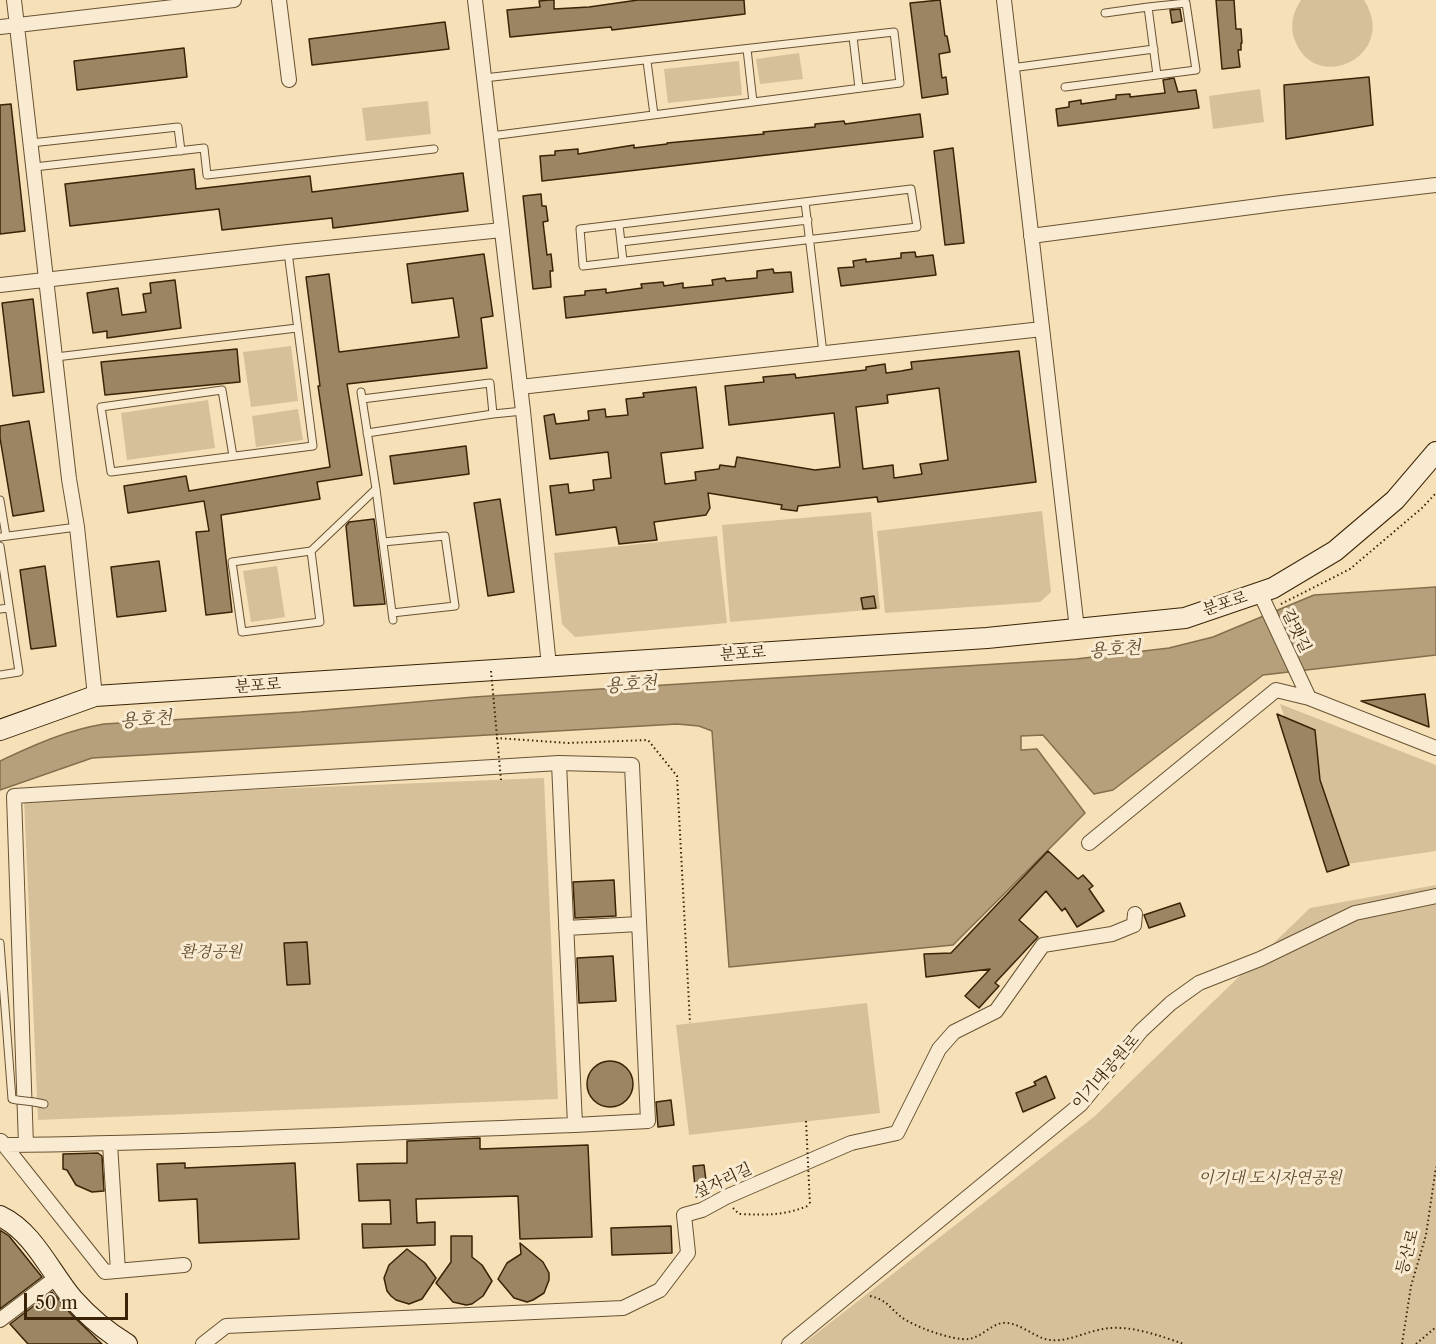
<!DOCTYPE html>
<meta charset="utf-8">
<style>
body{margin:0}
#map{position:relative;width:1436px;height:1344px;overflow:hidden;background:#f5e0b8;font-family:"Libre Caslon Text",serif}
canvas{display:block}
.scale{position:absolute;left:24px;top:1293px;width:104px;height:27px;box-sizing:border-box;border:3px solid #3a2306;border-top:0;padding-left:8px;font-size:18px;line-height:21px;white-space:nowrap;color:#3a2306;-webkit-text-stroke:4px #f8ebd1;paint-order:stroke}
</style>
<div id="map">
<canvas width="1436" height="1344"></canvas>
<div class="scale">50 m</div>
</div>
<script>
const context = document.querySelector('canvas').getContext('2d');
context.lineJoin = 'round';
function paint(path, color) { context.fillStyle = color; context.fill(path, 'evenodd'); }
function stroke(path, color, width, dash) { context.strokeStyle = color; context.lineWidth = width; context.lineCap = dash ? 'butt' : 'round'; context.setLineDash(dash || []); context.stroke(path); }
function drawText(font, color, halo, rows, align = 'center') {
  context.font = font + ' "Libre Caslon Text","Noto Serif KR",serif'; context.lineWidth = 6; context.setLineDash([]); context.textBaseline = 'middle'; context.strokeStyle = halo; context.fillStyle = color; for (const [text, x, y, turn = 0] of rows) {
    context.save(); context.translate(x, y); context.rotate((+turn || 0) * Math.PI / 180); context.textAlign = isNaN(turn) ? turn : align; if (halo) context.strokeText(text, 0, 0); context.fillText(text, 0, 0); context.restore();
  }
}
paint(new Path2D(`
 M1301 0H1364C1399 55 1318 94 1296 43 1289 28 1292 14 1301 0Z
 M799 53 803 79 760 84 756 59Z
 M739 61 742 95 668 103 664 69Z
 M1260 89 1264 122 1213 129 1209 96Z
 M428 101 431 134 366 141 362 108Z
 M291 346 298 401 251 407 243 352Z
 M208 400 215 448 127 460 121 413Z
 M298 409 303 440 256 447 252 416Z
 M1042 511 1051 592 1040 602 885 613 877 531Z
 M871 512 880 609 730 622 722 525Z
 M717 536 727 623 575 637 562 624 554 553Z
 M277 566 285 617 251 622 243 571Z
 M1280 704 1436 765V851L1333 866Z
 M544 778 558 1099 38 1120 24 799Z
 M1436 885V1344H803L1095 1116 1310 908Z
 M867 1003 880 1113 689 1135 676 1025Z`), '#d5c09a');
const water = new Path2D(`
 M1436 587V655L1263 675 1113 790 1094 794 1043 735 1021 736V750L1037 749 1085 813 953 945 729 967 712 731 699 726 677 724 92 758 0 790V761C34 745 67 730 104 724L300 712 474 697 1076 659 1169 648 1213 637 1314 595Z`);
paint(water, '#b5a07b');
stroke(water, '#846e4c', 1.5);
const building = new Path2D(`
 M549 0H554V9L589 7 638 0H744L745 14 612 30 611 27 510 37 507 10 540 7 539 1Z
 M940 0 945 36H947L950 52 939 54 942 78 946 77 948 94 922 98 910 3Z
 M1216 0H1234L1236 29H1241L1242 43H1241V50H1238L1240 67 1222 69Z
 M1180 9 1182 21 1172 23 1170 10Z
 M445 22 449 49 312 65 309 39Z
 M184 48 187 77 77 90 74 61Z
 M1369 77 1373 125 1286 139 1284 85Z
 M1174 78 1178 92 1196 90 1199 108 1058 126 1056 109 1069 107V102L1081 100V104L1116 99V95L1130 94V97L1165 93 1163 80Z
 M11 104 25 231 0 234V105Z
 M920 114 923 137 542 181 540 156 555 155V151L578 149V154L634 145V148L667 144V143L764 134 763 132 815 127V124L844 121 845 124Z
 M953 148 964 243 945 245 934 151Z
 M194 169 196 189 310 176 312 192 463 173 468 211 333 228 332 218 222 230 219 209 70 226 65 184Z
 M541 194 542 206H546L548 221 543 222 547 255 551 254 553 271H550L551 287 533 289 523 196Z
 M915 252 916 257 933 255 936 275 841 286 838 268 854 267 853 261 866 259V262L901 258V253Z
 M484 254 493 316 481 318 487 368 347 384 362 475 317 482 320 499 221 515 232 612 206 615 196 532 209 531 204 501 128 513 124 486 186 476 189 491 330 467 318 386H320L306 277 329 274 339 352 459 337 453 298 412 303 407 264Z
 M773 269 774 273 791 272 793 292 566 318 564 297 585 295V291L606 289V293L642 288 641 284 663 282 664 286 683 283V288L713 285 712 280 725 278 726 281 757 278V271Z
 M175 280 181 328 107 338V331L93 333 87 293 118 288 122 315 146 312 143 294 151 293 150 283Z
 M33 299 44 392 13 396 2 303Z
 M237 349 240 382 105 395 101 362Z
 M1019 351 1036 482 878 502 877 497 798 506 797 511 781 509 782 505 708 493 710 508 706 515 654 522 657 540 619 544 616 527 556 535 550 486 568 484 569 493 594 490 593 480 611 478 608 452 550 459 544 416 554 414 556 424 589 420 588 411 605 409 606 417 628 415 626 399 644 397 643 393 696 387 703 448 661 453 665 484 696 480 695 472 719 469 720 465 735 467 737 457 815 470 840 467 834 413 729 425 725 386 764 382 763 377 795 374 796 378 866 370V367L885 364 886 373 901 371 912 369 911 362ZM939 388 948 460 920 464 922 474 894 478 893 465 863 469 856 407 888 403 887 395Z
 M29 421 44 511 13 516 0 438V426Z
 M466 446 469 474 394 484 390 456Z
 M500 499 514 592 488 596 474 503Z
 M374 519 385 604 354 606 346 526 349 522Z
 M159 561 166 611 117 617 111 567Z
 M45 566 56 646 31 649 20 570Z
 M874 596 876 608 863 609 861 598Z
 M1425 694 1429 727 1361 701Z
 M1277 714 1315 730 1320 780 1349 865 1327 872Z
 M1048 851 1078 879 1083 875 1093 886 1089 889 1104 911 1077 927 1065 908 1062 911 1046 891 1019 920 1038 937 995 983 999 986 979 1008 965 996 990 969 926 977 924 954 951 953Z
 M614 880 616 916 575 918 573 882Z
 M1180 903 1185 916 1149 928 1144 915Z
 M307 942 310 984 287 985 284 943Z
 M613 956 616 1001 579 1003 577 958Z
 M587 1084a23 23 0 1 1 46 0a23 23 0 1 1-46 0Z
 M1046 1076 1055 1098 1023 1112 1016 1093 1036 1085 1034 1082Z
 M671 1100 674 1125 658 1127 656 1102Z
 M480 1138V1149L588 1145 592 1237 520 1239 518 1196 416 1199 417 1223 435 1222V1245L363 1248 362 1224H391L390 1200 359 1201 357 1164 407 1163V1141Z
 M98 1153 102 1156 104 1191 92 1192 76 1185 67 1170 63 1169V1154Z
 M185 1163V1168L295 1163 299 1239 199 1243 197 1199 159 1201 157 1164Z
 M704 1165 708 1196 696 1197 693 1166Z
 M671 1226 672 1253 612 1255 611 1228Z
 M0 1230 9 1236 42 1277 0 1309Z
 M451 1236H472V1257L482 1265 492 1281 483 1296 472 1304 466 1305 453 1302 436 1283 451 1262Z
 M520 1243 543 1262 549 1273V1280L544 1293 533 1300 527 1302 514 1298 498 1279 507 1263 521 1254Z
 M407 1249 425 1263 436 1278 422 1299 409 1304 396 1300 391 1296 387 1291 384 1278 389 1265Z
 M52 1292 71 1314 102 1344H28L10 1324Z`);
paint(building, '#9b8563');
stroke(building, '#3a2306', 1.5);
const lane = new Path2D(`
 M1148 7 1186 3 1196 70 1157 75
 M853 37 859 88
 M747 49 753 102
 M647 61 654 115
 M1011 68 1154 49
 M484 78 894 32 900 83 491 136
 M1065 87 1157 75 1148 7 1105 13
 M31 143 178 127 181 151
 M34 167 204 148 207 175 434 149
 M911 189 917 227 583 266 580 229Z
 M805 202 823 353
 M619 225 623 261
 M621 242 808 220
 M56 357 297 328
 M361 392 376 489 393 620
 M362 399 490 383 493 414 367 433
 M493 414 523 411
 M233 456 222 390 101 407 111 472 313 446 288 252
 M0 500 6 536
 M0 537 77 527
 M383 542 445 536 455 606 392 613
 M0 546 19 672 0 675
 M311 551 320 622 242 632 232 562Z
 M311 551 376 489
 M0 609 9 608
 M0 943 12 1099 17 1100
 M34 1102 44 1104`);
const street = new Path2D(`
 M14 0 69 479 77 527 95 696
 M279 0 289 80
 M475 0 523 411 549 666
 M1004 0 1077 629
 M0 27 234 0
 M1031 236 1282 203 1436 185
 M0 285 288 252 502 230
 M520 387 1042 329
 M1260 593 1309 698 1436 748
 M559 763 632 765 648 1121 575 1125
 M1089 843 1276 690 1309 698
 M566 928 639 924
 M1 1141 105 1272 184 1265
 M110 1144 118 1271
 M5 1145C195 1143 385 1132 575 1125L559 763 14 796 26 1145
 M0 1320 57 1277
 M203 1344 226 1326 623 1308 660 1290 688 1253 684 1215 702 1210 726 1197 851 1143 897 1133 939 1049 954 1032 996 1011 1043 945 1112 934 1134 925 1135 914
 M789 1344 1081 1104 1141 1031 1171 1003 1199 983 1260 959 1355 913 1436 896`);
const secondary = new Path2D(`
 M0 730 95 696 987 638 1185 618 1273 588 1335 551 1395 500 1436 452
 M0 1216C34 1232 50 1272 73 1299 89 1317 107 1332 127 1344`);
stroke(lane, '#695232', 9);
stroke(street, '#695232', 16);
stroke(secondary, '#3a2306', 22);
stroke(new Path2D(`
 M1281 604 1350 569 1422 508 1436 493
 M496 738 568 743 648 740 677 776 690 1023
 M733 1208 739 1214C766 1215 784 1216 810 1205
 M870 1296C887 1300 888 1306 900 1316 912 1326 953 1341 969 1339 981 1337 991 1325 1002 1323 1019 1321 1034 1338 1050 1340 1068 1342 1085 1332 1103 1329 1129 1324 1160 1336 1184 1344
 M1402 1344 1411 1286 1426 1235 1436 1167
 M1416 1344 1436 1327`), '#3a2306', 2, [1.5, 3]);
stroke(lane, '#f8ebd1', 7);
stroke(street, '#f8ebd1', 14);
stroke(secondary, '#f8ebd1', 20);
const laneBridge = new Path2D(`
 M17 1100 34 1102`);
stroke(laneBridge, '#695232', 9, []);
stroke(new Path2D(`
 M491 671 501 780
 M806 1121 810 1205`), '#3a2306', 2, [1.5, 3]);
stroke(laneBridge, '#f8ebd1', 7);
drawText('16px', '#3a2306', '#f8ebd1', [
 ["분포로",1225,604,-18],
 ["갈맷길",1296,631,64],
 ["분포로",743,654,-4],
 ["분포로",258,686,-4],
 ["이기대공원로",1106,1072,-49],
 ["섶자리길",723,1181,-25],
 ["등산로",1408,1252,-75]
]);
drawText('italic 16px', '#614a2b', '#f8ebd1', [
 ["환경공원",211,952],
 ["이기대 도시자연공원",1270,1178]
]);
drawText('italic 18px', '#654f2f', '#f8ebd1', [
 ["용호천",1115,650,-4],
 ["용호천",631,685,-4],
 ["용호천",146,720,-4]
]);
</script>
